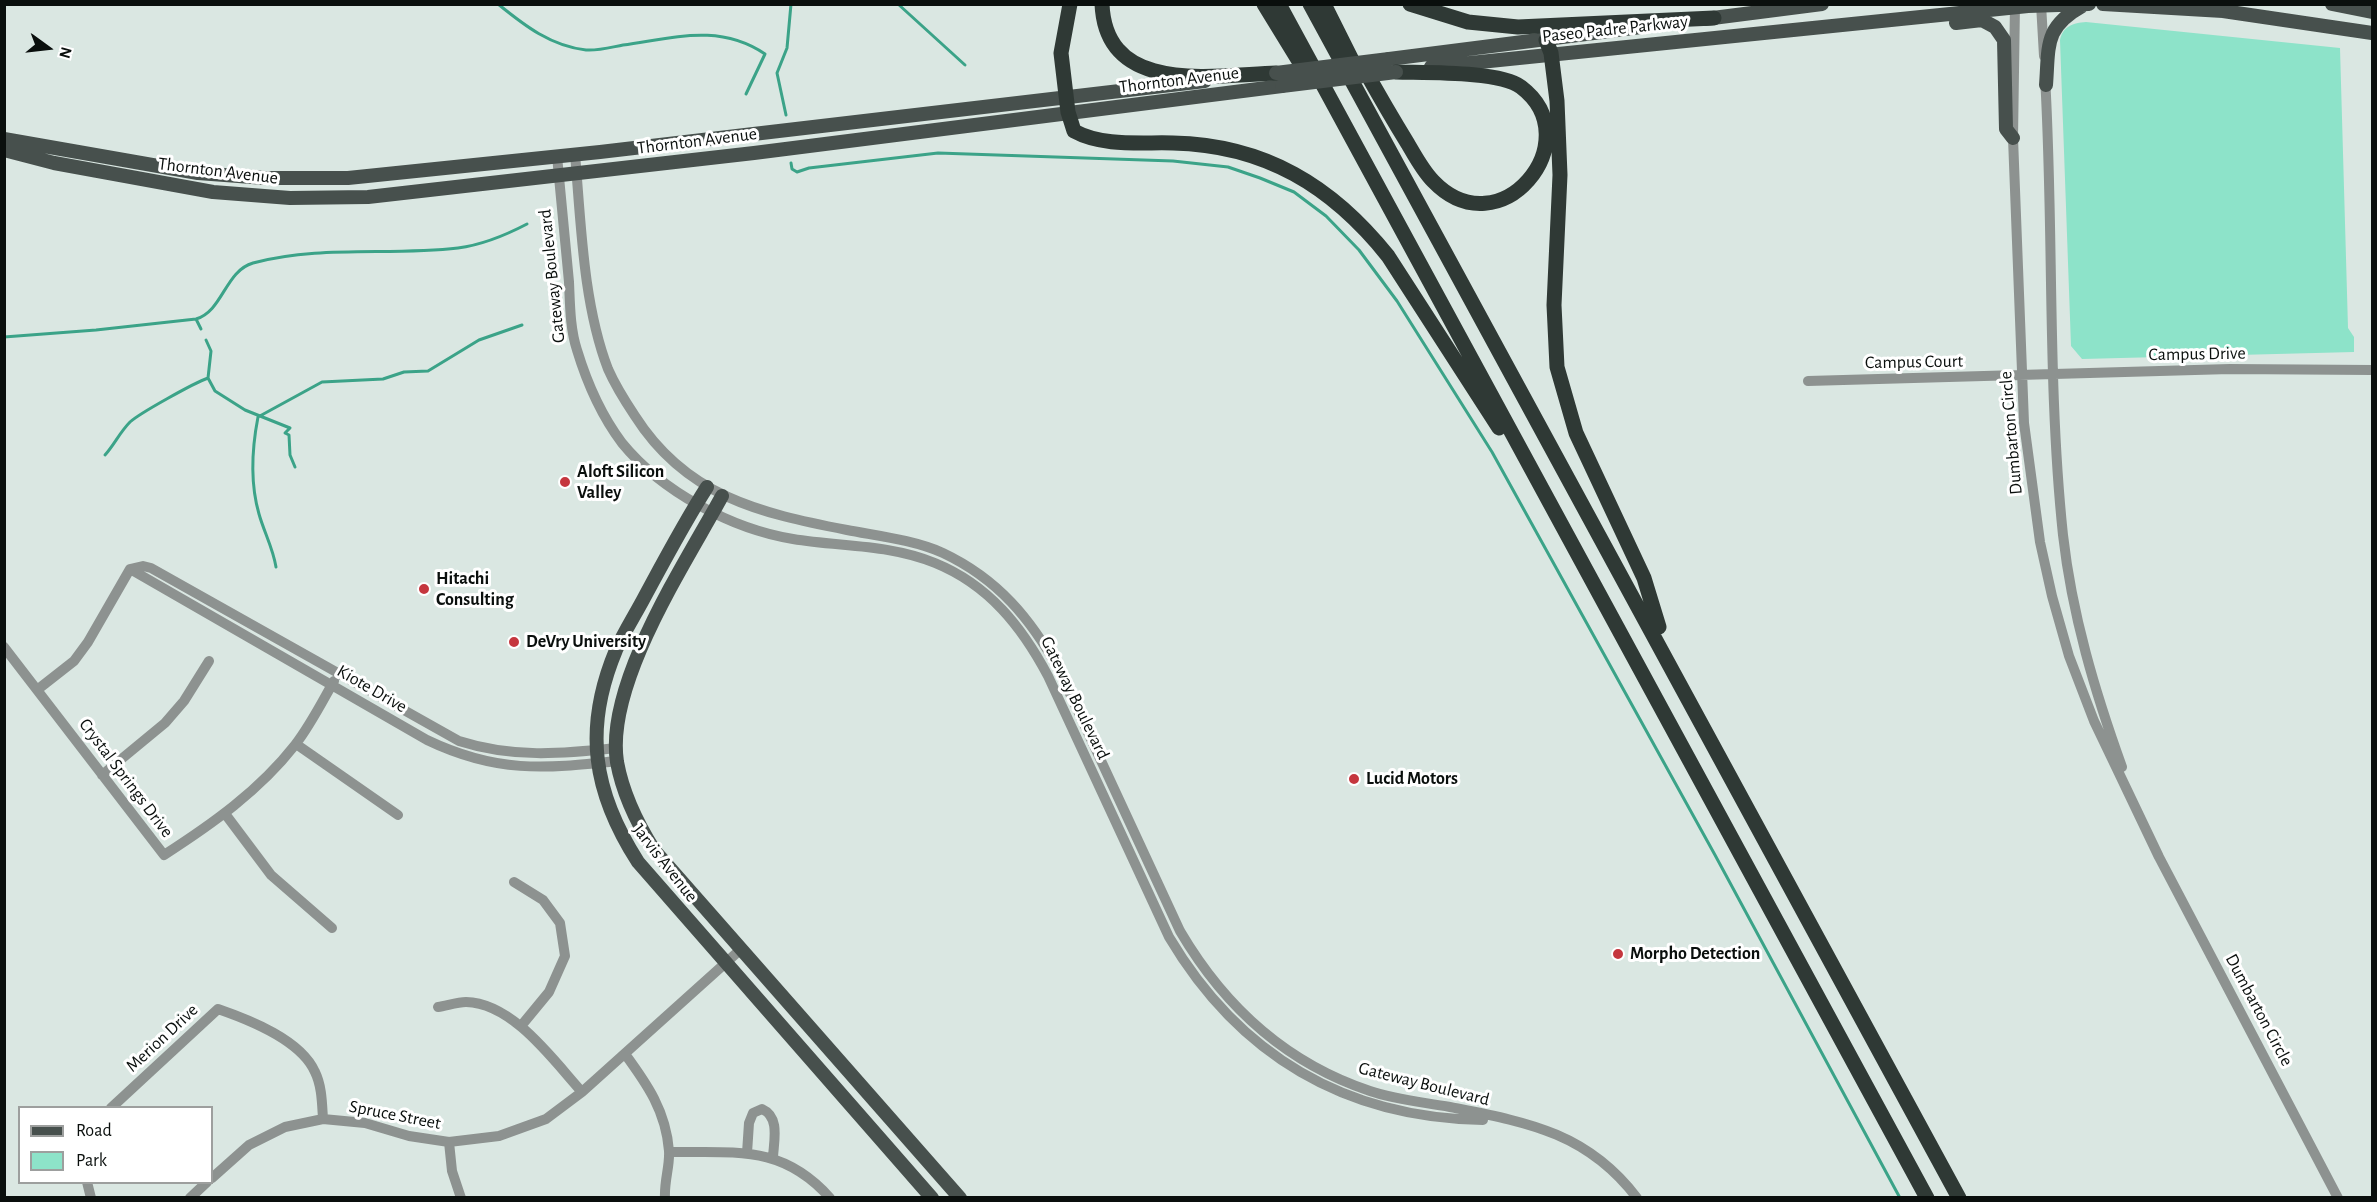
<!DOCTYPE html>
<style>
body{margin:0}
#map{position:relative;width:2377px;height:1202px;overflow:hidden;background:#dae7e2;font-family:"Alegreya Sans",sans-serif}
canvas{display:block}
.frame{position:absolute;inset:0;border:6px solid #0a0f0d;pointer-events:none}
.legend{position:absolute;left:18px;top:1106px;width:195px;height:78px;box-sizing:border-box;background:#fff;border:2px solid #9d9f9e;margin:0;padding:8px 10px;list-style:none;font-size:18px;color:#0a0f0d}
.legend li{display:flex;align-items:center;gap:12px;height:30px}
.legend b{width:30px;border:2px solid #9d9f9e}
.north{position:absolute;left:18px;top:18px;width:60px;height:60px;-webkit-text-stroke:4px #fff;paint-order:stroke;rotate:105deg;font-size:16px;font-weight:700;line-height:24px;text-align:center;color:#0a0f0d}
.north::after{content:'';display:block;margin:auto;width:21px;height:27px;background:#0a0f0d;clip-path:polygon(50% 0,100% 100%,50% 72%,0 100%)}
</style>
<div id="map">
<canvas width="2377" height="1202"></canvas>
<div class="frame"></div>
<ul class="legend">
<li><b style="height:8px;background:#47504d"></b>Road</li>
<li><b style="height:16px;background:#8de3c9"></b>Park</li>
</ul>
<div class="north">N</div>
</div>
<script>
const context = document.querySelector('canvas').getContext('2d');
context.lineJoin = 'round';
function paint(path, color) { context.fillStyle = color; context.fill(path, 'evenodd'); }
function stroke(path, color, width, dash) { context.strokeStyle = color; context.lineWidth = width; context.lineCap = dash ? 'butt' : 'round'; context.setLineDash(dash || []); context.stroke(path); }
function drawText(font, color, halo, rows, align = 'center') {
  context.font = font + ' "Alegreya Sans",sans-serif'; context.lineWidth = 6; context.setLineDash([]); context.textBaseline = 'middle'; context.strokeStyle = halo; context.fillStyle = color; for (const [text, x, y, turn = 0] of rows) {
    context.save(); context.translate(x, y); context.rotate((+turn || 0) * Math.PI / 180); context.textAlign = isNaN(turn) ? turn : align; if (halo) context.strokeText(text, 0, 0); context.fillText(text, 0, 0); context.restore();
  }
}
paint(new Path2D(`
 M2086 22 2340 48 2348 328 2354 337V352L2082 359 2071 346 2060 40C2063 26 2073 23 2086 22Z`), '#8de3c9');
stroke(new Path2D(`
 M498 4C525 26 551 46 586 50 598 51 612 47 623 45 674 38 719 23 765 54L746 94
 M898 4 965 65
 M786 115 777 73 787 48 791 4
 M791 163 792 169 797 172 809 168 938 153 1173 161 1228 167 1260 178 1294 192 1326 216 1359 250 1397 301 1492 452 1715 855 1900 1198
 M196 319 201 329
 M4 337 96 330 196 319C223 311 225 271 253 263 321 245 389 256 458 248 481 245 506 235 527 224
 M206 340 211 351 208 378 215 391 245 410 290 428 285 433 289 435 290 455 295 467
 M105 455C114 445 120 432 130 422 140 413 194 383 208 378
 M276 567C273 548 264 532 259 514 250 483 252 448 258 417L322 382 383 379 404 372 428 371 479 340 522 325`), '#3ba388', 3);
stroke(new Path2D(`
 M2015 4 2013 138 2024 423 2040 542 2052 596 2069 656 2094 721 2117 769 2159 857 2338 1198
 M2041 4 2044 56
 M2045 77C2054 229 2047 383 2063 535 2072 615 2095 692 2122 767
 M575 154C581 223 583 304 608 369 615 385 625 401 635 416 686 496 759 513 847 530 878 536 914 540 943 553 998 579 1031 619 1059 670L1180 931C1224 1006 1286 1063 1370 1091 1396 1100 1423 1102 1450 1107 1526 1122 1587 1132 1637 1198
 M557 156C561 198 565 240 569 282 570 304 570 329 577 350 587 383 601 415 622 443 662 492 732 529 793 539 841 547 889 544 935 563 989 585 1022 627 1048 676L1169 937C1239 1055 1345 1118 1483 1120
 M1808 381 2230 369 2372 370
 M130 569 427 740C496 773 543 769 617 761
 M4 647 164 855C212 824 259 791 295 745 310 726 322 702 334 681
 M37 690 74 661 88 642 130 569 143 566 151 568 459 741C512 758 561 754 616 748
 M296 744 398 815
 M102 775 165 723 184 701 209 661
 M226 815 271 875 332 928
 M514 882 543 900 560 923 565 956 549 992 521 1026
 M438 1007C446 1006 457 1002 466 1002 513 1003 553 1060 582 1092
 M625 1054C647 1084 666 1111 669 1151 670 1166 664 1181 665 1198
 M111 1108 218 1009C250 1020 301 1040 315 1072 322 1086 322 1104 323 1119
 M449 1142 452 1171 461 1198
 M669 1152C735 1153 782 1144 830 1198
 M747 1153 749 1123 753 1113 762 1109C780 1117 774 1140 773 1157
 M212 1178 249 1145 285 1127 323 1119 365 1123 409 1136 449 1142 499 1136 546 1119 582 1092 740 950
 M87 1182 91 1198
 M190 1198 207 1182`), '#8d9290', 10);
stroke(new Path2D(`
 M2103 4 2223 11 2372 33
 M2332 4 2372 12
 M1705 19 1822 4
 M1956 23 1982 20 1995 27 2004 40 2006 129 2013 138
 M1389 59 1641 27
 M1431 67 2028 6 2089 4
 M2046 85C2049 46 2044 27 2082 6
 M4 139 198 173 265 178H348L600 152 1205 81
 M4 150 54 163 213 192 290 198 368 197 754 153 1282 86
 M707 487C684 523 664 561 644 598 635 615 624 632 616 650 583 729 593 792 638 862L932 1198
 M722 496C685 564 605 684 617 762 623 795 637 823 654 850L960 1198`), '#47504d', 14);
stroke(new Path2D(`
 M1070 4 1061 53 1068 112 1074 131C1103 147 1142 142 1173 143 1265 145 1332 186 1388 256L1499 428
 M1102 4C1106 96 1214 75 1276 73
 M1264 4 1302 66
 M1279 4 1927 1198
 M1310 4 1959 1198
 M1324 4 1359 74
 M1410 4 1468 22 1518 27 1714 18
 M1546 40 1551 53 1557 101 1560 175 1554 305 1557 367 1576 433 1644 578 1659 627
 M1362 65C1377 92 1392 118 1408 144 1415 156 1423 171 1433 181 1500 251 1591 140 1521 87 1500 71 1424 73 1396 72`), '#2f3935', 15);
stroke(new Path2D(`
 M1276 73 1389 59
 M1282 86 1396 72`), '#47504d', 14);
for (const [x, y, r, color] of [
 [565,482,6,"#c5363e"],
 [424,589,6,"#c5363e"],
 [514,642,6,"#c5363e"],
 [1354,779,6,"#c5363e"],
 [1618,954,6,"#c5363e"]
]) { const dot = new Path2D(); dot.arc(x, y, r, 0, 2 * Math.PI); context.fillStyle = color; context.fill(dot); stroke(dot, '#fff', 2); }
drawText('18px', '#0a0f0d', '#fff', [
 ["Paseo Padre Parkway",1615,29,-6],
 ["Thornton Avenue",1179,80,-7],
 ["Thornton Avenue",697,141,-7],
 ["Thornton Avenue",218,171,7],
 ["Gateway Boulevard",552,276,-96],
 ["Campus Drive",2197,354,-1],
 ["Campus Court",1914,362,-1],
 ["Dumbarton Circle",2011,433,-95],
 ["Kiote Drive",372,689,30],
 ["Gateway Boulevard",1075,698,64],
 ["Crystal Springs Drive",126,778,53],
 ["Jarvis Avenue",665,863,52],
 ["Dumbarton Circle",2259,1010,62],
 ["Merion Drive",162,1038,-43],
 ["Gateway Boulevard",1424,1084,14],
 ["Spruce Street",395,1115,11]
]);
drawText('bold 18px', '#0a0f0d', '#fff', [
 ["Aloft Silicon",577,472],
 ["Valley",577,493],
 ["Hitachi",436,579],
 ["Consulting",436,600],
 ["DeVry University",526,642],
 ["Lucid Motors",1366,779],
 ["Morpho Detection",1630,954]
], 'left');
</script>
